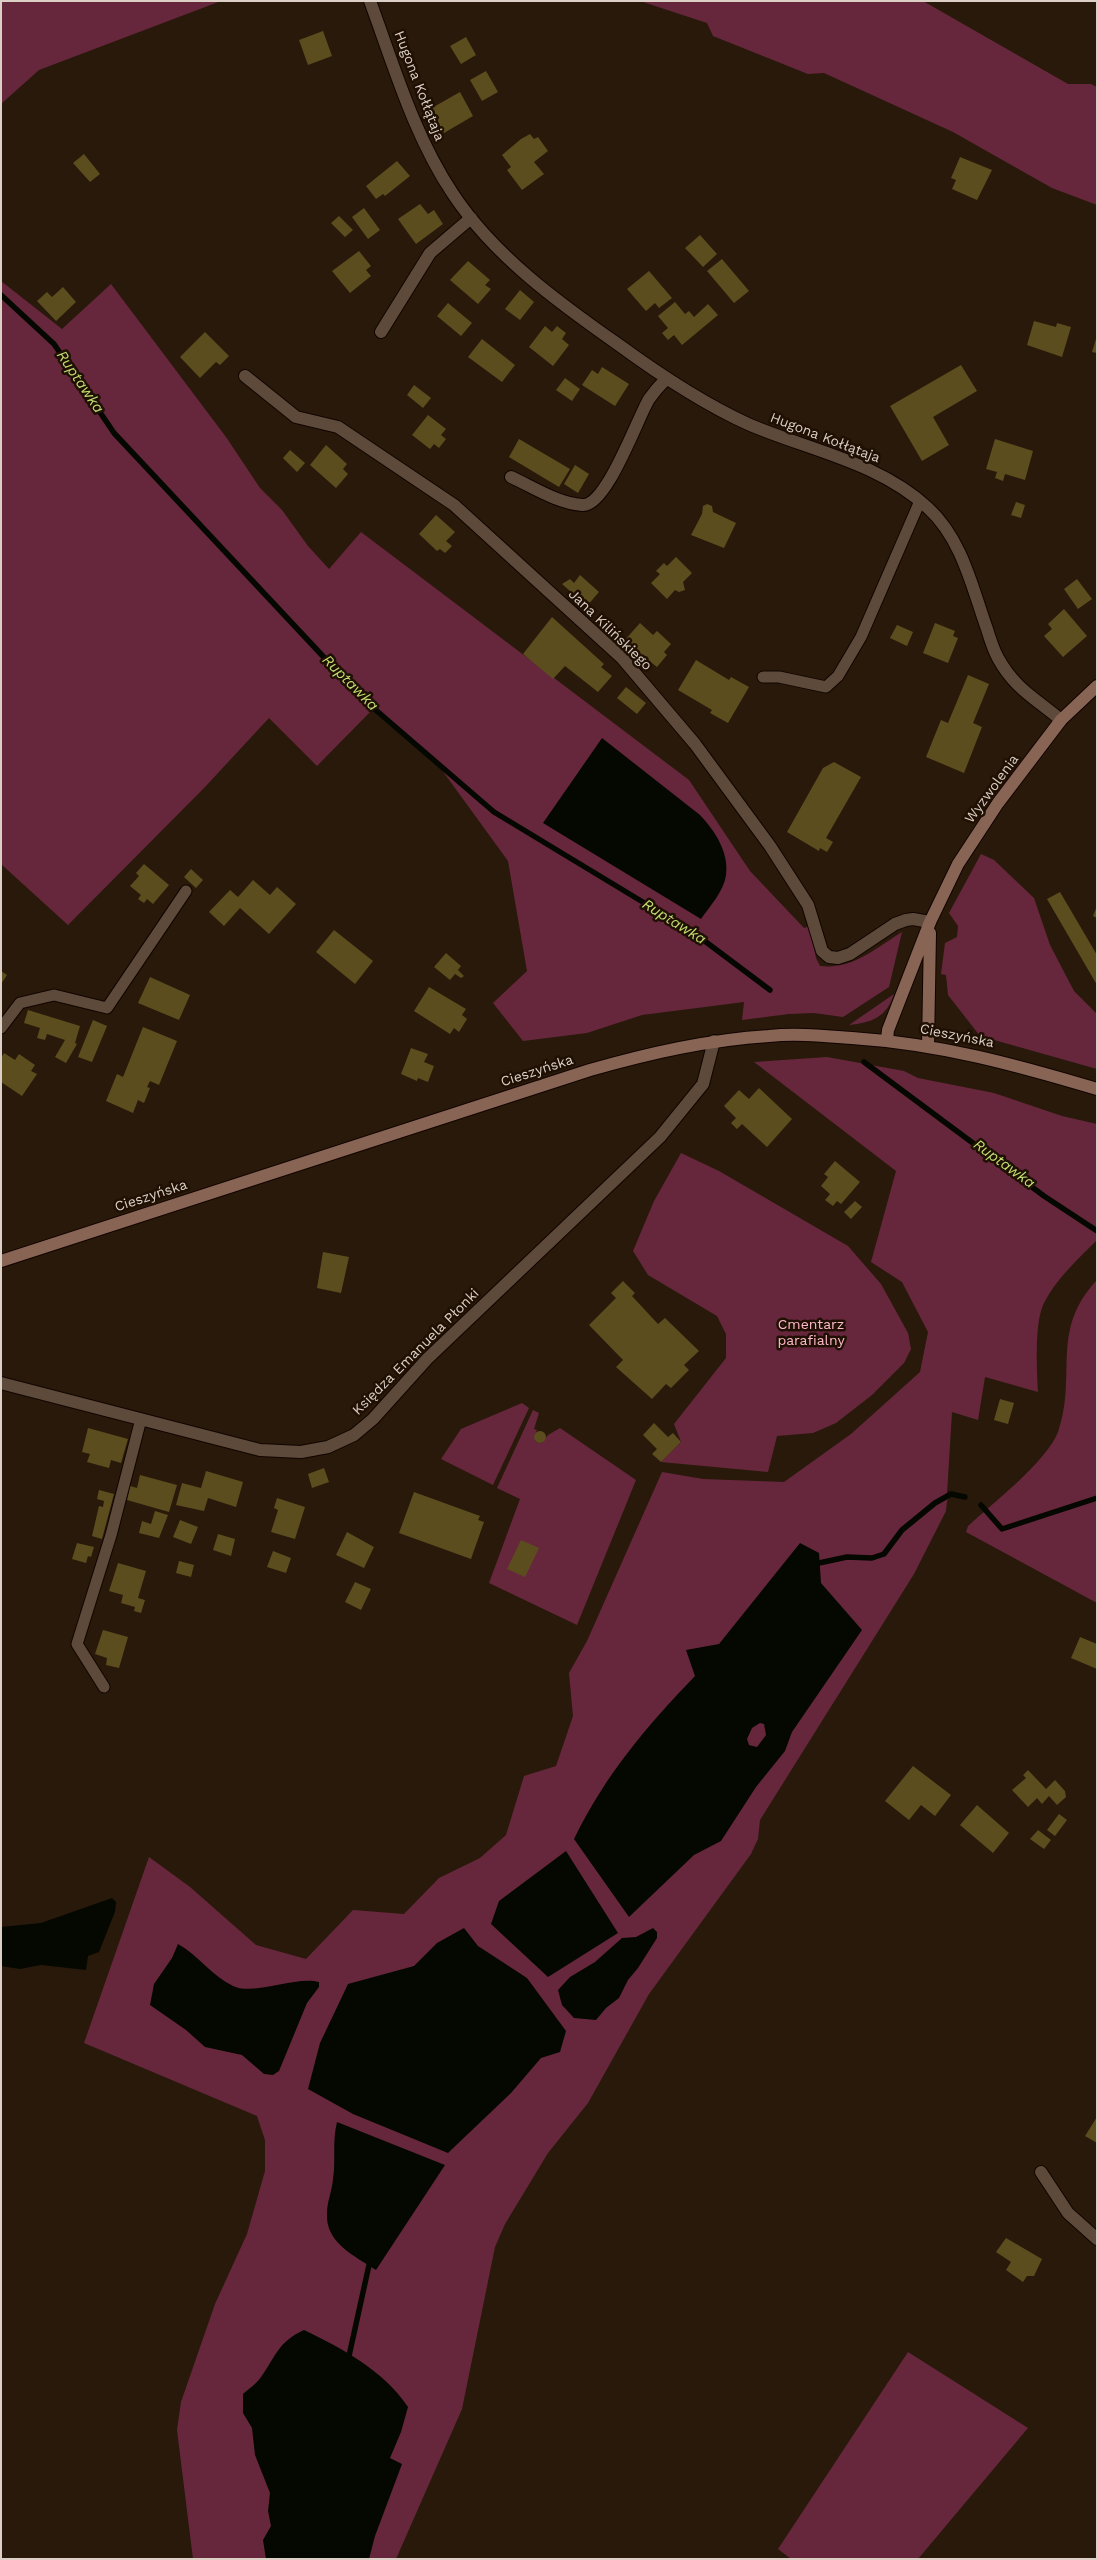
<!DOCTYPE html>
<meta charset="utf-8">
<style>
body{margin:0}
#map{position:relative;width:1098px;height:2560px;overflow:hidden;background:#29190a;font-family:"Work Sans",sans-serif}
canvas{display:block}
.frame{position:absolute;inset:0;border:2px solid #dbcfc6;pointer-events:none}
</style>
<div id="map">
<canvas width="1098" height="2560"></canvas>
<div class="frame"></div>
</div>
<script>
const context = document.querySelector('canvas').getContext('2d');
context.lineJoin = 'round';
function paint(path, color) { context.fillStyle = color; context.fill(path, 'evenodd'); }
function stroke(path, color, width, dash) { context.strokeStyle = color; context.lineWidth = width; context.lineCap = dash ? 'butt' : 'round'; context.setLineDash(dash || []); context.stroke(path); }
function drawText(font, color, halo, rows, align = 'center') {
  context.font = font + ' "Work Sans",sans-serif'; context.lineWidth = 5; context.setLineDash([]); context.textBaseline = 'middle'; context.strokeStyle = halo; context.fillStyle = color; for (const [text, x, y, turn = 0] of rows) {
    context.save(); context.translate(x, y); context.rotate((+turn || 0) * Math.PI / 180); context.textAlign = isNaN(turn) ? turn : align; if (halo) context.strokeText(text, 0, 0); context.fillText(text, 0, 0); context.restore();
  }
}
paint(new Path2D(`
 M1 1H221L39 70 1 104Z
 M640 1H923L1068 84H1091L1097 87V205L1052 188 953 132 824 73 808 74 713 36 707 23Z
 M1 281 62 329 111 284 226 437 260 488 282 510 308 546 329 569 361 532 689 780 750 871 804 928 810 926 816 958 820 966C852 970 876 948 902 932L889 987 843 1017 814 1013 789 1014 742 1020 744 1002 642 1015 587 1033 523 1041 493 1003 527 971 508 861 431 755 375 707 317 766 269 718 205 787 68 925 1 864Z
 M981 854 994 860 1034 898 1050 945 1074 991 1097 1014V1069L980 1036 948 995 946 975 941 974 945 943 957 937 958 926 949 913Z
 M894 994C887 1017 871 1023 849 1025Z
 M827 1057 904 1071 918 1078 994 1093 1062 1116 1097 1124V1240C1078 1259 1056 1279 1044 1303 1034 1322 1037 1371 1038 1392L985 1377 978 1420 952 1412 947 1494H951L947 1501 946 1511 914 1574 760 1820 758 1839 751 1854 649 1994 588 2103 548 2153 505 2224 495 2247 462 2409 396 2559H193L177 2430 181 2402 215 2304 247 2234 265 2171V2140L257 2116 84 2043 149 1857 190 1887 256 1945 306 1959 353 1910 404 1914 439 1878 480 1858 506 1835 524 1776 556 1766 573 1716 569 1673 587 1641 662 1472 703 1479 784 1482 851 1434 920 1372 928 1332 902 1282 871 1262 896 1171 754 1062Z
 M681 1153 719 1171 848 1246 881 1284 908 1333 911 1349 904 1363 872 1395 836 1423 813 1433 777 1436 768 1472 661 1462 681 1442 674 1424 726 1358V1334L717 1316 648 1275 633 1251 654 1201Z
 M1097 1280V1603L966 1532 968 1526C992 1504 1047 1461 1058 1432 1078 1375 1049 1331 1097 1280Z
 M522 1403 529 1408 493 1485 441 1459 461 1429Z
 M533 1410 539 1413 534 1429 537 1430 534 1436 536 1442 542 1443 548 1435 560 1428 636 1480 577 1625 489 1583 520 1499 497 1488Z
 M908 2352 1028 2428 918 2559H791L778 2549Z`), '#66273d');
paint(new Path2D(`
 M602 738 700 815C715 831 729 852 726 875 724 891 710 906 701 919L543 823Z
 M800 1543 819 1553 821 1583 862 1630 792 1732 785 1751 756 1787 721 1841 694 1855 629 1917 574 1839C606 1774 645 1728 695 1676L686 1650 719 1644ZM760 1723 764 1724 766 1735 757 1747 749 1745 747 1739 752 1728Z
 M566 1851 618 1933 548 1977 491 1924 499 1901Z
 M112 1898 116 1902 115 1912 99 1952 88 1956 86 1970 41 1965 20 1969 1 1966V1927L41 1923Z
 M464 1928 478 1946 527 1978 566 2031 560 2052 541 2058 511 2093 448 2153 353 2114 308 2089 320 2043 348 1984 414 1966 437 1943Z
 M653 1928 657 1932V1938L638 1968 628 1980 619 1998 606 2008 596 2020 574 2018 562 2005 558 1990 570 1977 595 1962 622 1938 636 1937Z
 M178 1944C198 1955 212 1976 233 1986 253 1996 296 1976 319 1982V1987L307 2003 279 2071 273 2075 264 2074 242 2055 205 2047 186 2030 150 2005 154 1984 172 1958Z
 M337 2122 445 2165 376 2270C355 2256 325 2243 327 2213 327 2202 332 2191 333 2179 336 2159 332 2142 337 2122Z
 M304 2330C343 2349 383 2370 408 2407L401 2432 390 2458 402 2464 375 2536 369 2559H266L263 2540 271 2526 268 2511 270 2493 255 2455 252 2428 243 2413V2394C249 2389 257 2383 261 2377 276 2356 278 2342 304 2330Z`), '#040800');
stroke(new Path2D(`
 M1 295 54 344 114 433 363 699 494 812 694 933 770 990
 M864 1062 1044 1196 1097 1231
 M981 1505 1002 1529 1097 1498
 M819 1563 847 1557 872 1558 884 1554 902 1530 935 1503 951 1494 965 1497
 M349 2356 369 2265`), '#040800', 5.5);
paint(new Path2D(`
 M323 31 332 56 308 65 299 40Z
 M466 37 476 55 461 64 450 46Z
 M486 71 498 92 482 101 470 80Z
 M460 92 473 116 444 133 430 109Z
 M530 134 534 139 538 137 548 151 534 162 544 174 522 190 507 170 511 167 502 155 521 139Z
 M84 154 100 174 90 182 73 163Z
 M960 157 992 170 977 200 952 189 956 180 951 178Z
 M397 161 410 176 385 196 383 194 376 199 366 186Z
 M420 204 428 214 434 210 443 224 416 244 398 219Z
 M364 208 380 230 368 239 352 217Z
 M339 216 353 230 345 237 331 223Z
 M700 235 717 254 703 267 685 248Z
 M359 251 371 266 366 270 371 276 350 293 332 271Z
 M722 259 749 291 734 303 707 271Z
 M468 261 490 280 485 285 491 289 478 304 450 280Z
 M649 271 672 298 659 308 655 303 646 311 627 289Z
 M63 287 76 302 56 321 37 301 47 292 52 297Z
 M520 290 534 302 520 320 505 309Z
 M675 302 685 314 689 311 694 317 708 304 718 315 682 345 674 335 668 340 662 333 668 328 658 316Z
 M448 303 472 323 461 336 437 316Z
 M1034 321 1056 327 1057 323 1071 327 1062 357 1027 345Z
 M545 326 552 332 557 326 566 333 562 339 569 345 553 366 529 347Z
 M205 332 229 356 220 365 216 362 200 378 180 357Z
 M482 339 515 365 502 382 468 357Z
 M1096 339 1097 340V353L1092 352Z
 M961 365 977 391 933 417 949 445 922 461 890 406Z
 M602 367 629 384 615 406 582 385 592 370 598 374Z
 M565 378 580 389 572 401 556 390Z
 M414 385 431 398 423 408 407 395Z
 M428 415 446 429 441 435 446 439 439 448 434 444 430 449 412 435Z
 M519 439 570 469 559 487 509 457Z
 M995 439 1033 451 1025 480 1005 474 1003 481 995 478 997 472 986 469Z
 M326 445 347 464 343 469 348 474 336 488 310 465Z
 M290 450 305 463 297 472 283 458Z
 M575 465 589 474 578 493 564 484Z
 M1016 502 1025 505 1021 518 1011 515Z
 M707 504 712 506 713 512 736 523 724 548 691 535 702 514 703 506Z
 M436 515 455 532 446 541 452 546 445 553 440 549 437 551 419 534Z
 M676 557 692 573 683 582 685 590 679 592 675 590 667 599 651 583 660 574 656 571 664 563 667 566Z
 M580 575 599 592 587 606 562 584 570 579 574 583Z
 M1077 579 1092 599 1078 609 1064 589Z
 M1064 609 1087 636 1063 657 1044 636 1052 629 1048 624Z
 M552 617 604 664 601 667 612 676 598 692 565 666 553 679 523 654Z
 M640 623 653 635 657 631 671 644 664 652 667 655 657 667 624 641Z
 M935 623 955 631 953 636 958 638 948 663 923 653Z
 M897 625 913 632 907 646 890 638Z
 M696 660 729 680 731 677 749 687 728 723 710 713 712 710 678 690Z
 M968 675 989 684 973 723 982 727 964 773 926 757 941 720 948 723Z
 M626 687 646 703 637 714 617 698Z
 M834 762 861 777 826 838 833 842 827 852 820 848 819 851 787 832 823 768Z
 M144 864 169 885 153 904 147 899 144 903 138 899 141 895 130 886 139 876 136 873Z
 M191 869 203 880 196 888 184 877Z
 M253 880 270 895 277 887 296 904 269 934 240 908 224 926 209 912 230 890 238 897Z
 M1060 892 1097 955V985L1047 899Z
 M1097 906V918L1093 916Z
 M334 930 373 961 355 984 316 952Z
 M446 953 461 966 458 970 464 976 461 978 455 974 450 980 434 967Z
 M1 971 7 975 1 984Z
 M150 977 190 995 179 1020 138 1003Z
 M429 987 466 1009 462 1015 467 1019 459 1032 454 1028 450 1034 414 1011Z
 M28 1010 80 1026 75 1043 77 1044 66 1063 55 1057 65 1040 47 1034 45 1040 37 1038 40 1028 24 1023Z
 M93 1020 107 1026 92 1062 78 1057Z
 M143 1027 177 1041 159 1085 150 1081 147 1087 150 1088 144 1103 138 1100 133 1113 106 1101 117 1074 123 1077Z
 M411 1048 428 1054 424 1062 434 1066 428 1082 418 1078 417 1081 401 1074Z
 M4 1053 15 1060 19 1054 35 1065 31 1071 37 1074 22 1096 1 1082V1058Z
 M759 1088 792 1119 767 1147 742 1124 737 1129 731 1123 736 1118 724 1106 739 1090 749 1099Z
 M835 1161 860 1182 841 1204 837 1201 833 1206 825 1200 830 1194 821 1186 828 1177 824 1174Z
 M855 1201 862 1207 851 1219 844 1212Z
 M323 1252 349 1257 341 1293 317 1288Z
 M623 1281 635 1293 632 1296 658 1324 665 1318 699 1351 684 1365 689 1370 671 1388 666 1384 652 1399 616 1367 623 1360 589 1325 616 1298 611 1293Z
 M1000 1399 1014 1403 1008 1424 994 1420Z
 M654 1423 668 1437 673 1433 681 1442 661 1462 652 1454 657 1449 643 1435Z
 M88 1428 128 1439 121 1463 111 1460 109 1468 87 1462 90 1454 82 1452Z
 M534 1437a6 6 0 1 1 12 0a6 6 0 1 1-12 0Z
 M324 1468 329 1482 312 1488 308 1474Z
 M206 1471 243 1482 236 1507 208 1498 204 1511 176 1505 182 1483 201 1488Z
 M140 1475 177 1485 169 1512 127 1500 130 1486 137 1488Z
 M99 1490 114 1494 102 1539 92 1536 99 1506 103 1507 104 1501 97 1499Z
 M414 1492 480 1516 478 1520 484 1522 471 1559 399 1533Z
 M277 1498 305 1507 295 1539 271 1532 278 1510 274 1508Z
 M155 1511 168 1515 159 1538 139 1533 142 1521 151 1524Z
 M180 1520 198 1527 191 1544 173 1537Z
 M347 1532 374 1547 364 1568 336 1555Z
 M218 1534 235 1539 231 1556 213 1550Z
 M521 1540 539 1548 525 1577 507 1569Z
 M77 1543 94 1547 91 1557 88 1556 86 1563 72 1559Z
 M273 1551 291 1558 286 1573 267 1567Z
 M179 1561 194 1565 191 1577 176 1573Z
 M118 1563 146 1571 138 1598 145 1600 141 1613 134 1611 135 1607 121 1603 123 1595 109 1591Z
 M355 1582 371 1589 361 1610 345 1602Z
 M103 1630 128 1637 119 1668 106 1665 107 1658 95 1654Z
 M1080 1637 1097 1644V1669L1071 1658Z
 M913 1766 951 1795 935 1816 921 1805 909 1820 885 1801Z
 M1028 1770 1046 1789 1055 1780 1065 1791 1066 1797 1057 1805 1049 1796 1042 1804 1037 1798 1028 1807 1012 1790 1026 1778 1023 1775Z
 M977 1805 1009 1833 993 1853 960 1825Z
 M1059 1814 1067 1820 1055 1836 1047 1830Z
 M1038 1830 1051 1840 1044 1849 1030 1839Z
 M1097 2117V2143L1085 2136Z
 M1006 2238 1042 2259 1034 2276H1027L1023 2282 1006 2270 1011 2262 996 2252Z`), '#5c4d1f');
const lane = new Path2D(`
 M763 677H779L826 687 838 676 861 637 920 501
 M1 1028 20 1003 54 995 107 1008 186 891
 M104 1687 77 1644 111 1535 141 1419`);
const street = new Path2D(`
 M370 1C394 66 414 136 453 194 494 256 559 303 619 345 660 375 702 403 748 424 808 450 879 462 928 508 962 539 972 587 987 629 990 639 993 649 998 658 1015 689 1035 698 1061 720
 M381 332 430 253 471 218
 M245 376 296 417 338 427 454 505 622 658 695 744 770 846 808 905 822 951 829 957 838 958 850 954 895 924 906 920 913 919 930 922
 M511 477C533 487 557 503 582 505 606 508 637 419 649 399 654 392 660 385 666 379
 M1 1383 260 1450 301 1452 328 1447 354 1435 373 1419 427 1359 660 1137 703 1084 714 1041
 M1041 2172 1068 2213 1097 2239`);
const secondary = new Path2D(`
 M887 1040 888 1030 930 922 958 864 998 803 1061 720 1097 686
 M928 1046 930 933
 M1 1261 590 1070C650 1053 707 1040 769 1036 796 1033 825 1036 852 1038 940 1044 1013 1064 1097 1089`);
stroke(lane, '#110400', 13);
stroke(street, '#110400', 14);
stroke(secondary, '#110400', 14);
stroke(lane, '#5d4a3a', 11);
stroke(street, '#5d4a3a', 12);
stroke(secondary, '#886455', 12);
drawText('14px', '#dbcfc6', '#1f1003', [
 ["Hugona Kołłątaja",419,86,69],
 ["Hugona Kołłątaja",825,438,21],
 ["Jana Kilińskiego",610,630,44],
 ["Wyzwolenia",992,789,-54],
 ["Cieszyńska",957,1036,11],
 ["Cieszyńska",537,1071,-18],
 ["Cieszyńska",151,1196,-18],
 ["Księdza Emanuela Płonki",416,1352,-45]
]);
drawText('14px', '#ffb9cc', '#1f1003', [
 ["Cmentarz",811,1325],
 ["parafialny",811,1341]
]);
drawText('italic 15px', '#c1df71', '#1f1003', [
 ["Ruptawka",80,382,56],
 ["Ruptawka",350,683,45],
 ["Ruptawka",674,922,32],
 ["Ruptawka",1004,1164,36]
]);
</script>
